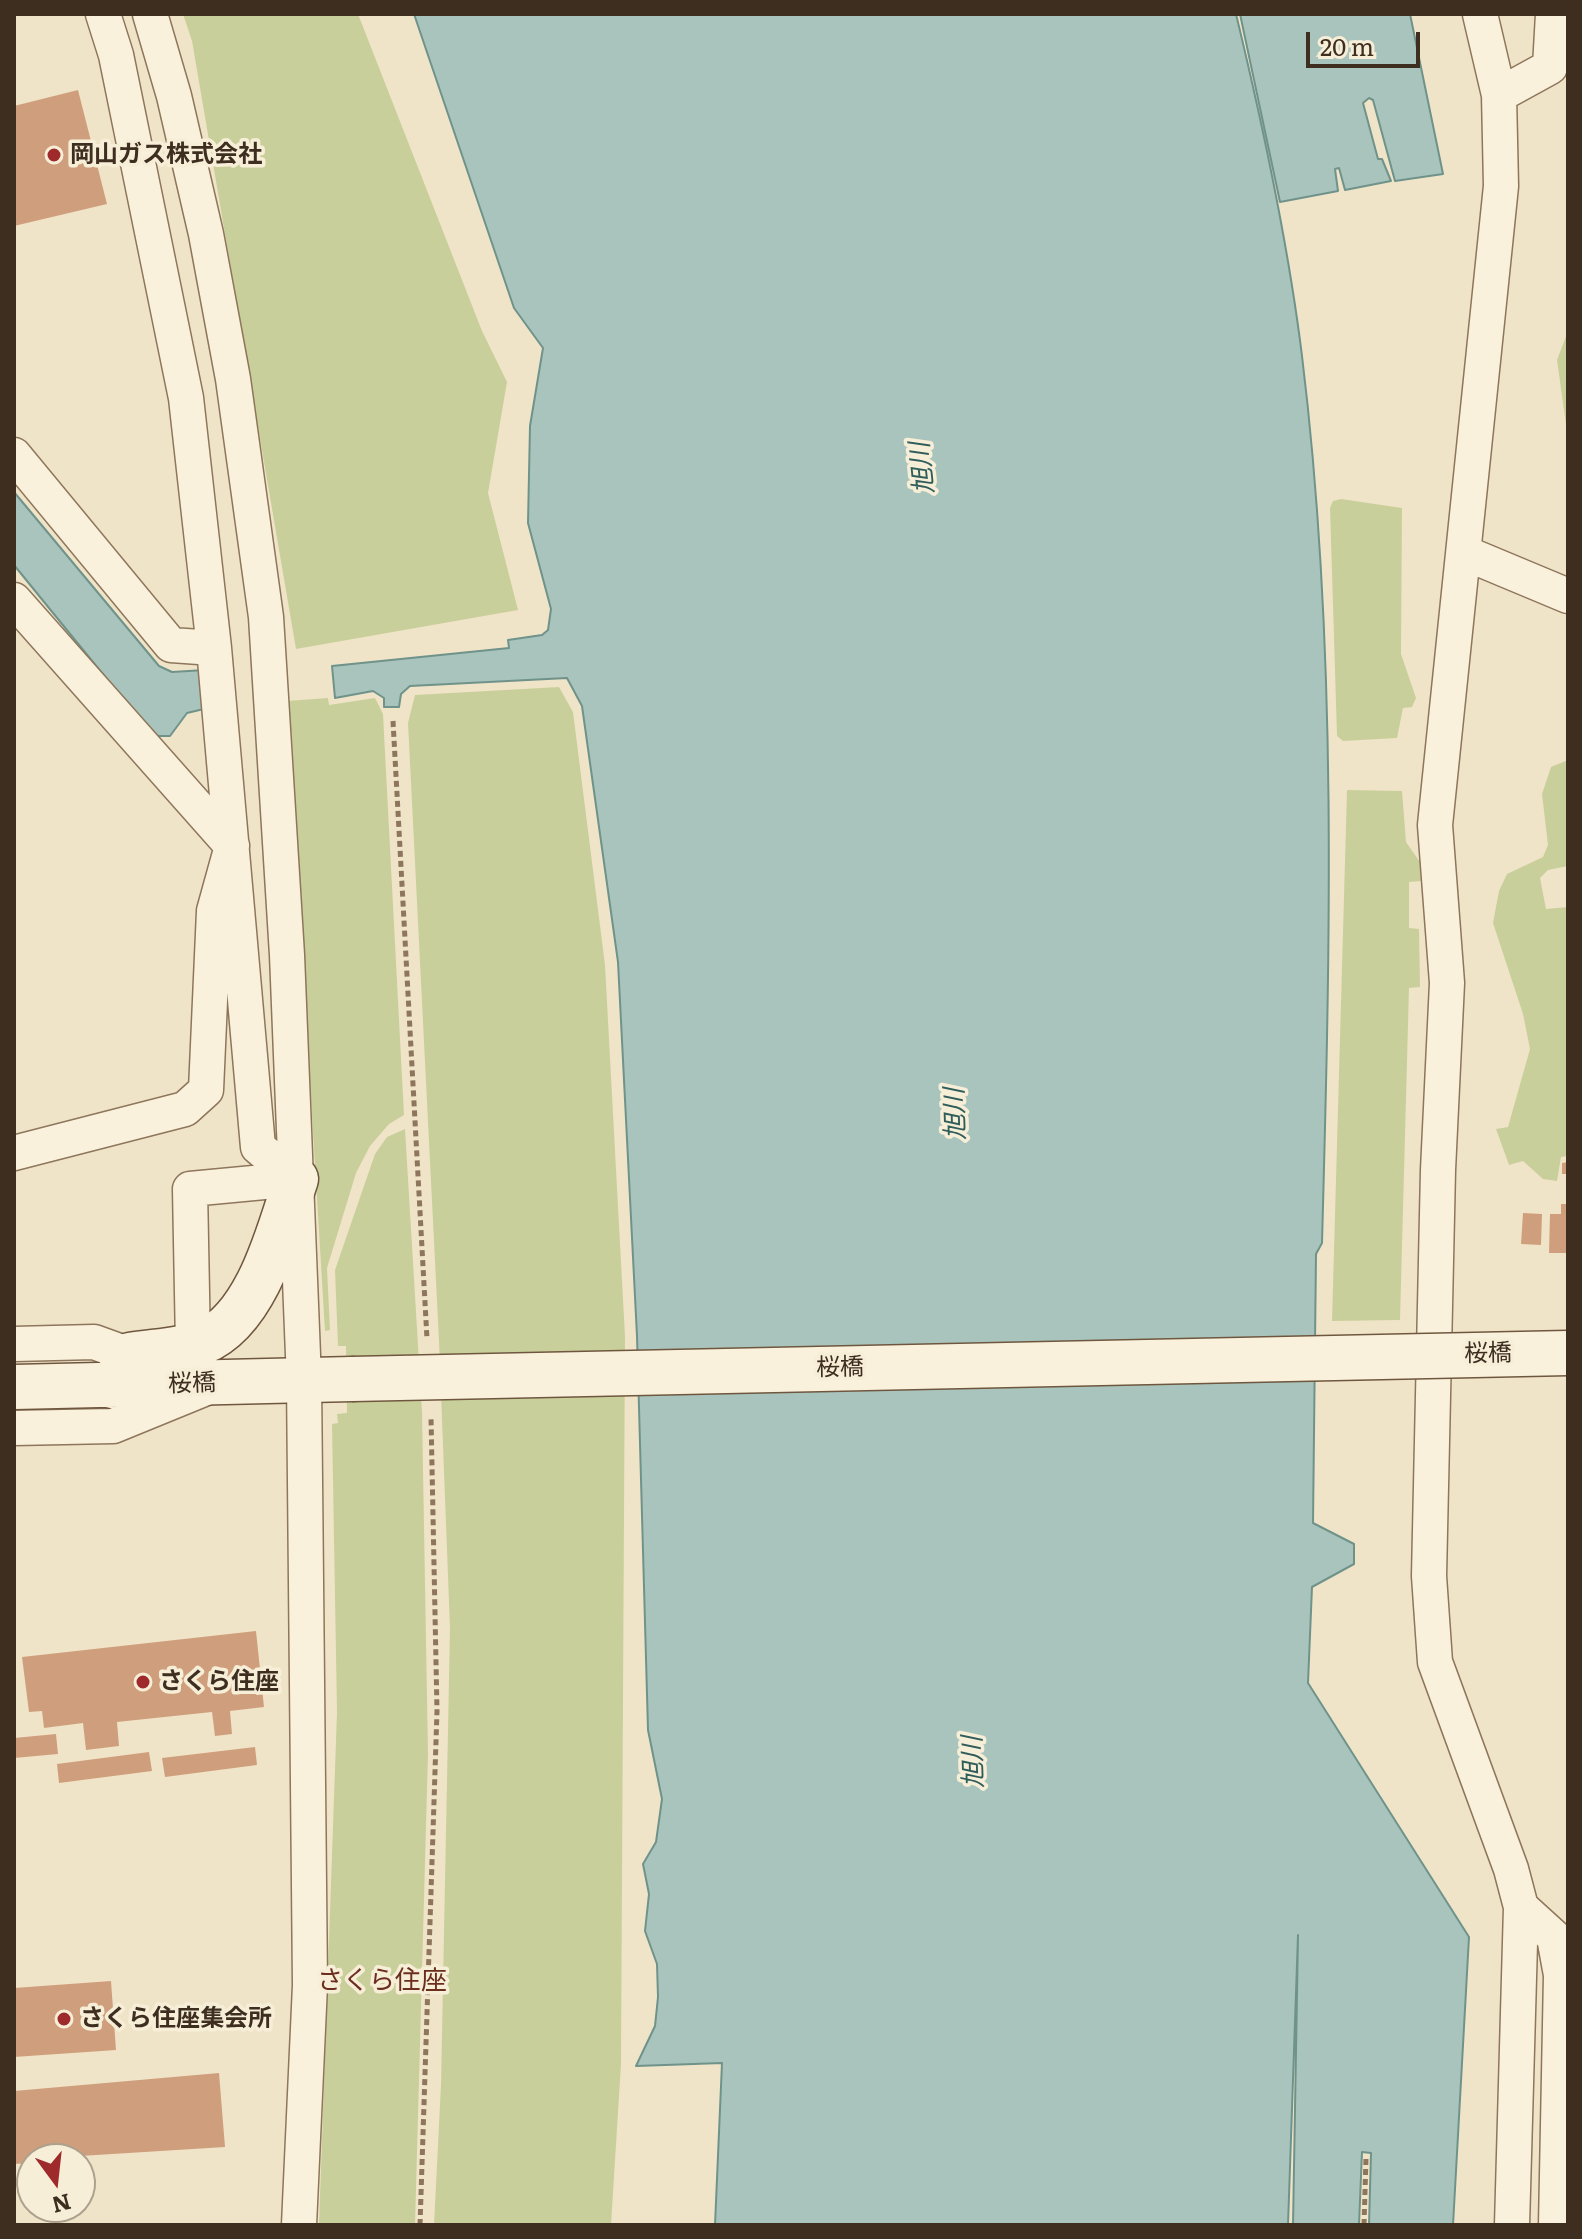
<!DOCTYPE html>
<meta charset="utf-8">
<style>
body{margin:0}
#map{position:relative;width:1582px;height:2239px;overflow:hidden;background:#f0e4c8;font-family:Literata,serif}
canvas{display:block}
.frame{position:absolute;inset:0;border:16px solid #3d2e20;pointer-events:none}
.north{position:absolute;left:16px;top:2143px;width:80px;height:80px;box-sizing:border-box;background:#f7eed8;border:2px solid #ada18e;border-radius:50%;rotate:165deg;font-size:22px;font-weight:700;line-height:32px;text-align:center;color:#3d2e20}
.north::after{content:'';display:block;margin:auto;width:28px;height:36px;background:#9e2a2b;clip-path:polygon(50% 0,100% 100%,50% 72%,0 100%)}
.scale{position:absolute;left:1306px;top:32px;width:114px;height:36px;box-sizing:border-box;border:4px solid #3d2e20;border-top:0;padding-left:10px;font-size:24px;line-height:28px;white-space:nowrap;color:#3d2e20;-webkit-text-stroke:6px #f7eed8;paint-order:stroke}
</style>
<div id="map">
<canvas width="1582" height="2239"></canvas>
<div class="frame"></div>
<div class="north">N</div>
<div class="scale">20 m</div>
</div>
<script>
const context = document.querySelector('canvas').getContext('2d');
context.lineJoin = 'round';
function paint(path, color) { context.fillStyle = color; context.fill(path, 'evenodd'); }
function stroke(path, color, width, dash) { context.strokeStyle = color; context.lineWidth = width; context.lineCap = dash ? 'butt' : 'round'; context.setLineDash(dash || []); context.stroke(path); }
function drawText(font, color, halo, rows, align = 'center') {
  context.font = font + ' Literata,"Noto Sans JP",serif'; context.lineWidth = 7; context.setLineDash([]); context.textBaseline = 'middle'; context.strokeStyle = halo; context.fillStyle = color; for (const [text, x, y, turn = 0] of rows) {
    context.save(); context.translate(x, y); context.rotate((+turn || 0) * Math.PI / 180); context.textAlign = isNaN(turn) ? turn : align; if (halo) context.strokeText(text, 0, 0); context.fillText(text, 0, 0); context.restore();
  }
}
paint(new Path2D(`
 M183 14H358L482 331 507 382 488 493 518 610 296 649 192 41Z
 M1568 331V439L1557 360Z
 M1341 499 1402 508 1401 654 1416 698 1412 707 1403 708 1397 738 1343 741 1337 736 1330 508 1333 501Z
 M559 687 573 712 605 965 625 1336 621 2064 611 2225H434L441 2085 450 1628 439 1341 408 723 415 695Z
 M328 698 329 705 375 698 383 714 404 1115 389 1124 370 1146 356 1173 327 1268 330 1330 325 1331 287 701Z
 M1568 760V866L1548 870 1540 878 1546 909 1568 907V1156L1561 1157 1557 1181 1543 1179 1523 1161 1509 1165 1496 1129 1508 1127 1530 1049 1523 1014 1493 923 1499 891 1507 874 1543 857 1548 845 1542 794 1551 767Z
 M1347 790 1402 791 1406 842 1420 862 1421 881 1409 882V928L1419 929 1420 987 1409 988 1400 1320 1332 1321Z
 M405 1129 422 1412 428 1754 415 2225H319L337 1712 332 1424 338 1423 337 1414 347 1413 346 1346H338L335 1270 375 1154 387 1137Z`), '#c9cf9b');
const water = new Path2D(`
 M414 14H1236C1263 126 1288 242 1302 356 1338 649 1330 948 1322 1243L1316 1254 1313 1523 1354 1544V1564L1312 1587 1308 1683 1469 1937 1453 2225H1369L1371 2153 1362 2152 1359 2225H1293L1298 1935 1288 2225H715L722 2063 636 2066 655 2026 658 1997 657 1964 645 1931 649 1894 643 1864 656 1842 662 1799 648 1730 637 1336 618 962 582 706 567 678 410 686 401 694 399 707H384V698L373 691 335 698 332 666 509 648 508 640 542 635 548 630 551 609 528 523 530 426 543 348 514 308Z
 M1240 14H1410L1443 174 1395 181 1373 100 1369 98 1363 103 1378 159H1382L1391 181 1345 190 1339 168 1335 169 1338 191 1280 202Z
 M14 492 159 666 172 672 205 670 208 708 187 713 170 736H143L145 726 14 565Z`);
paint(water, '#a9c4bc');
stroke(water, '#6f938a', 2);
paint(new Path2D(`
 M78 90 107 204 14 226V106Z
 M1568 1162V1174H1562V1163Z
 M1561 1204H1568V1253H1549L1550 1214H1561Z
 M1523 1213 1542 1214 1541 1245 1521 1244Z
 M256 1631 264 1707 230 1711 232 1734 215 1736 212 1712 117 1722 119 1746 86 1750 83 1723 44 1728 42 1711 29 1712 22 1657Z
 M56 1734 58 1754 14 1758V1738Z
 M255 1747 257 1765 165 1777 162 1758Z
 M149 1752 152 1771 59 1783 57 1764Z
 M111 1981 116 2050 14 2057V1988Z
 M219 2073 225 2147 32 2159V2163L14 2164V2091Z`), '#cf9f7d');
const street = new Path2D(`
 M103 14 116 55 186 398 214 648 258 1147 296 1179
 M150 14 174 96 206 234 233 379 266 617 287 955 304 1380 310 1985 299 2225
 M1480 14 1499 95 1501 186 1435 825 1447 983 1438 1170 1429 1576 1435 1662 1511 1869 1521 1907 1512 2225
 M1499 95 1550 67 1553 14
 M14 455 171 645 214 648
 M1465 553 1568 596
 M14 600 232 846 214 911 206 1090 185 1109 14 1153
 M14 1344 94 1342 130 1355
 M193 1345 190 1189 296 1179
 M14 1428 113 1426 206 1388
 M1521 1907 1554 1937 1561 1975 1556 2225`);
const secondary = new Path2D(`
 M112 1386 130 1355C153 1351 181 1351 203 1342 258 1319 279 1230 296 1179
 M14 1387 352 1379`);
stroke(street, '#8d765c', 37);
stroke(secondary, '#6f573f', 47);
stroke(new Path2D(`
 M393 721 427 1339
 M420 2225 437 1711 431 1417
 M1364 2225 1366 2158`), '#8d765c', 5, [6, 4]);
stroke(street, '#faf1dc', 34);
stroke(secondary, '#faf1dc', 44);
const secondaryBridge = new Path2D(`
 M352 1379 1568 1353`);
stroke(secondaryBridge, '#6f573f', 47, []);
stroke(secondaryBridge, '#faf1dc', 44);
for (const [x, y, r, color] of [
 [54,155,8,"#9e2a2b"],
 [143,1682,8,"#9e2a2b"],
 [64,2019,8,"#9e2a2b"]
]) { const dot = new Path2D(); dot.arc(x, y, r, 0, 2 * Math.PI); context.fillStyle = color; context.fill(dot); stroke(dot, '#f7eed8', 3); }
drawText('bold 24px', '#3d2e20', '#f7eed8', [
 ["岡山ガス株式会社",70,155],
 ["さくら住座",159,1682],
 ["さくら住座集会所",80,2019]
], 'left');
drawText('24px', '#3d2e20', '#f7eed8', [
 ["桜橋",1488,1354,-1],
 ["桜橋",840,1368,-1],
 ["桜橋",192,1384,-2]
]);
drawText('italic 26px', '#2f5d5a', '#f7eed8', [
 ["旭川",923,468,-96],
 ["旭川",956,1114,-92],
 ["旭川",974,1762,-92]
]);
drawText('26px', '#6b2e1e', '#f7eed8', [
 ["さくら住座",382,1981]
]);
</script>
